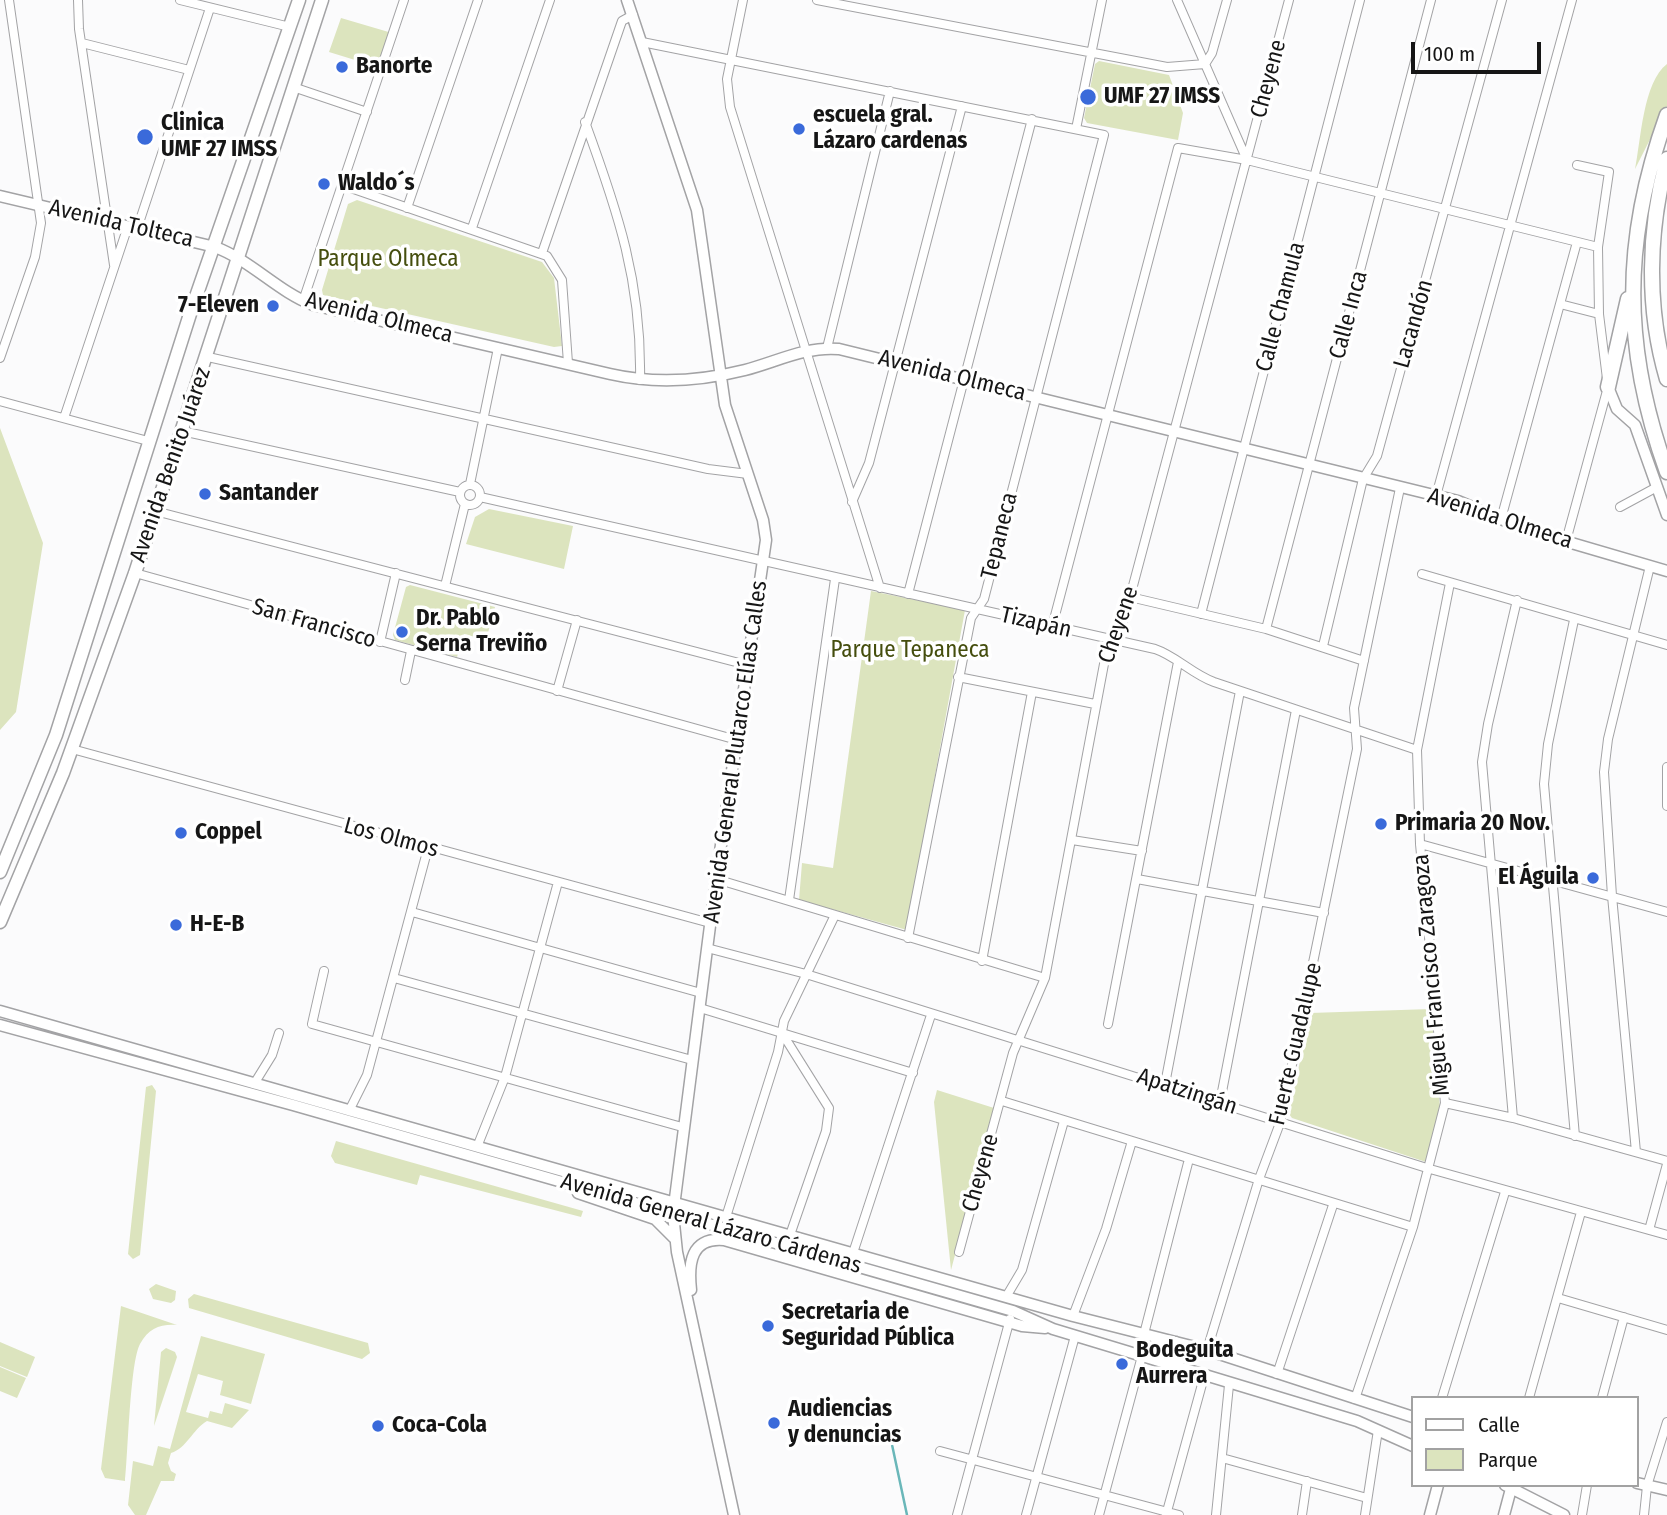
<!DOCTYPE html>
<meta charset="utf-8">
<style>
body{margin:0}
#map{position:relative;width:1667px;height:1515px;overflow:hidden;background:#fbfbfc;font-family:"Fira Sans Condensed",sans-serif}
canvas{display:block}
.legend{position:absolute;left:1411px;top:1396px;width:228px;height:91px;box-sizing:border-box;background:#fff;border:2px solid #a2a2a2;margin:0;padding:9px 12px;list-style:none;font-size:21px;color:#161616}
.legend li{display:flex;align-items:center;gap:14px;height:35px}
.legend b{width:35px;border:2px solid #a2a2a2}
.scale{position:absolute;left:1411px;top:42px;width:130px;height:32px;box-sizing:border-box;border:4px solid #161616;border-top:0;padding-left:9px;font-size:21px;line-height:24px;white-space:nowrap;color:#161616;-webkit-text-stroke:5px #fff;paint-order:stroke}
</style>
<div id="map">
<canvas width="1667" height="1515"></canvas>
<ul class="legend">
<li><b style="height:9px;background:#fff"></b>Calle</li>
<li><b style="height:19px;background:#dce4be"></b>Parque</li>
</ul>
<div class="scale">100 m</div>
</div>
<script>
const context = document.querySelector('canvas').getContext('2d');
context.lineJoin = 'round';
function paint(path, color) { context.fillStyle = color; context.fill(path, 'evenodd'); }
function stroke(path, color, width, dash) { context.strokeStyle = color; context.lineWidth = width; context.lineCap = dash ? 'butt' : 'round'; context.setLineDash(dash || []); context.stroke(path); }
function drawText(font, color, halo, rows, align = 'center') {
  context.font = font + ' "Fira Sans Condensed",sans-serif'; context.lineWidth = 7; context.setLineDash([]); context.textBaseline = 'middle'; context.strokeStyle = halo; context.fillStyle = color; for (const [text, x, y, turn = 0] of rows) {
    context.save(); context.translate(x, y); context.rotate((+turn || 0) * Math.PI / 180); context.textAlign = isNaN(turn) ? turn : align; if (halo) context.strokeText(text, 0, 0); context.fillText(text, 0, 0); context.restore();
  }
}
paint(new Path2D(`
 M341 18 392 33 381 68 329 52Z
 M1099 61 1169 75 1183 113 1178 140 1087 123 1084 118 1095 64Z
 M1667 64V106L1635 169C1641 140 1643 82 1667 64Z
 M357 200 542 262 554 278 562 346 554 347 323 295 322 290 348 204Z
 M0 428 43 543 16 712 0 730Z
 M489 509 573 526 564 569 466 544 475 517Z
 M410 585 495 607 486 640 464 634 457 657 395 640 393 635 406 587Z
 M871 591 965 610 907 930 799 900 802 863 833 868Z
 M1431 1009 1440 1107 1426 1162 1292 1118 1289 1114 1310 1013Z
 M152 1085 156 1091 140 1255 133 1259 128 1254 146 1087Z
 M937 1090 994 1108 951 1270 934 1102Z
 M336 1141 583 1211 581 1217 420 1175 417 1185 335 1163 331 1156Z
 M156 1284 176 1291 175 1300 171 1303 153 1299 149 1289Z
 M194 1294 368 1343 370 1353 362 1359 189 1308 188 1299Z
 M121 1306 177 1325C160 1324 149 1328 140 1344 130 1362 128 1455 125 1481L105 1478 101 1469Z
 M201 1336 265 1354 251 1404 220 1395 223 1381 198 1374 186 1412 208 1418 210 1411 222 1414 225 1403 249 1410 232 1428 207 1421C192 1430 187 1448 171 1453L168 1463 171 1471 176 1474 174 1481H161L146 1515H135L128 1505 133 1461 153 1466 158 1446 170 1449Z
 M0 1342 35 1357 27 1377 0 1366Z
 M166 1348 175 1352 177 1357 154 1426 161 1352Z
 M0 1367 26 1378 17 1398 0 1391Z`), '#dce4be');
stroke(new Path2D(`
 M891 1440 907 1515`), '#6ab7b9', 2.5);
const street = new Path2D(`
 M78 0 79 29 114 265
 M180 0 290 27
 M743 0 727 79 730 107 880 588
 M817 0 1167 67 1205 64 1212 53 1227 0
 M1177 0 1247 160
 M642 42 1104 135 984 599 971 618 908 938
 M82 43 189 70
 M293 87 367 112
 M585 122C618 212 642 283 640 380
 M1076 129 1102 0
 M342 185 547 256 562 280 568 363
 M407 208 478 0
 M472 228 550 0
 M137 229 210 8
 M542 253 622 21 633 15
 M303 301 404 0
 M1560 304 1599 314
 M827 348 890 91
 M208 357 708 469 748 474
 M0 358 35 257 41 223 9 0
 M0 401 148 441
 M64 418 128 226
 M182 431 460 492
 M470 484 498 348
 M460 495a10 10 0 1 1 20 0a10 10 0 1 1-20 0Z
 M1436 496 1572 0
 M480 497 1155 649C1176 656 1192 674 1214 682L1417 750
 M852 502 869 463 962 106
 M1620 507 1657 487
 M155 511 747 665
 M1501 519 1577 242
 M1566 541 1608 387 1599 314 1598 247 1609 172 1577 165
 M135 573 737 740
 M1422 574 1667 645
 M445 586 465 504
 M908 594 1032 119
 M1130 597 1266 629 1364 661
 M1201 614 1360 0
 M1574 620 1548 744 1544 784 1575 1136
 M1052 627 1178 148 1247 160 1598 247
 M1266 629 1431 0
 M380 642 396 573
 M1323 646 1363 479 1377 456 1502 0
 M958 677 1095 704
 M405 680 411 651
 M557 691 577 620
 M72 749 710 923
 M1667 767V806
 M1072 840 1142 851
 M1420 844 1667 912
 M716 879 1045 978
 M1137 879 1324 913
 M789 900 835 579
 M412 912 701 993
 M707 948 806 974 1430 1169 1667 1235
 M982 961 1032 692
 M324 971 312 1024 682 1127
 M394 978 692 1060
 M700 1008 913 1073
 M1108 1024 1178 662
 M782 1033 829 1108 826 1131 790 1235
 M254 1084 272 1055 279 1033
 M1165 1084 1240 691
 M1002 1101 1413 1227
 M1220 1102 1296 710
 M1445 1103 1513 1118 1667 1161
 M349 1111 367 1075 428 848
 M1513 1118 1482 762 1488 724 1517 600
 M477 1147 505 1077 558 882
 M1636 1152 1612 896 1604 772 1608 739 1650 566
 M726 1217 778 1052 784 1021 835 915
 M1649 1230 1667 1164
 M959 1252 1013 1053 1045 978 1104 664 1121 628 1130 597 1289 0
 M853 1253 931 1015
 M1006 1297 1022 1270 1064 1121
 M1558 1298 1667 1330
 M1073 1316 1106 1229 1132 1141
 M1144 1334 1189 1159
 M1207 1350 1259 1179 1280 1123 1357 749 1354 708 1400 488
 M1277 1374 1333 1205
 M1442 1398 1505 1192
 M1529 1398 1581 1212
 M1602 1398 1624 1317
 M1355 1399 1413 1227 1445 1103 1420 844 1417 750 1450 583
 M940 1451 1179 1515
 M1222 1458 1367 1498
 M957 1515 1010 1319
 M1026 1515 1075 1336
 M1099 1515 1142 1356
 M1166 1515 1204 1377
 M1216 1515 1229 1385
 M1302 1515 1307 1481
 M1365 1515 1378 1430
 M1582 1515 1587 1485
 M1644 1515 1647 1486 1667 1422`);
const secondary = new Path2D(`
 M627 0 697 210 725 405 763 520 766 540 716 879 673 1214 677 1252 734 1515
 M0 196 215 247C252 261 277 291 313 305L610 374C654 384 701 381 745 370 776 362 806 346 839 349L1458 501 1527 530 1667 571
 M1608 387 1617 409 1635 425 1667 515
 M0 1011 1073 1316 1207 1350 1413 1417
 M0 1025 293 1105 1013 1311 1053 1329 1357 1421 1413 1446
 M578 1193 655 1219 674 1238
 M691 1290C688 1263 691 1237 724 1240L1022 1326 1045 1328
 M1171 1365 1180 1360 1183 1352 1176 1342
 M1637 1483 1667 1490
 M1505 1485 1564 1515
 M1430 1515 1438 1485
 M1504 1515 1512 1485`);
const primary = new Path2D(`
 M0 872 56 735 190 314 299 0
 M0 922 63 773 135 573 322 0`);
const highway = new Path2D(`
 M1667 115C1622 240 1622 347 1667 472
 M1667 159C1648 230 1646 308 1667 379
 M1608 387 1628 299`);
stroke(street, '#a3a3a5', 10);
stroke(secondary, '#a3a3a5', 13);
stroke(primary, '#a3a3a5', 15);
stroke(highway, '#a3a3a5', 17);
stroke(street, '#fff', 8);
stroke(secondary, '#fff', 10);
stroke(primary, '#fff', 12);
stroke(highway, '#fff', 14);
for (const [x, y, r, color] of [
 [342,67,7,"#3a6ada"],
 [1088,97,9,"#3a6ada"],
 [799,129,7,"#3a6ada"],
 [145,137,9,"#3a6ada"],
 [324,184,7,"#3a6ada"],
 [273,306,7,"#3a6ada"],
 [205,494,7,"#3a6ada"],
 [402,632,7,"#3a6ada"],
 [1381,824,7,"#3a6ada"],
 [181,833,7,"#3a6ada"],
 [1593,878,7,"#3a6ada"],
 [176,925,7,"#3a6ada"],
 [768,1326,7,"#3a6ada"],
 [1122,1364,7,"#3a6ada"],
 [774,1423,7,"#3a6ada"],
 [378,1426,7,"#3a6ada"]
]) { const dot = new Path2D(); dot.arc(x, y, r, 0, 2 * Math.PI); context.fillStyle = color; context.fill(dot); stroke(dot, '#fff', 2.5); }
drawText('bold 23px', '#161616', '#fff', [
 ["Banorte",356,67],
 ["UMF 27 IMSS",1104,97],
 ["escuela gral.",813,116],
 ["Lázaro cardenas",813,142],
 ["Clinica",161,124],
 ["UMF 27 IMSS",161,150],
 ["Waldo´s",338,184],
 ["7-Eleven",259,306,"right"],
 ["Santander",219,494],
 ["Dr. Pablo",416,619],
 ["Serna Treviño",416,645],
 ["Primaria 20 Nov.",1395,824],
 ["Coppel",195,833],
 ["El Águila",1579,878,"right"],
 ["H-E-B",190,925],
 ["Secretaria de",782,1313],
 ["Seguridad Pública",782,1339],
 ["Bodeguita",1136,1351],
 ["Aurrera",1136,1377],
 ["Audiencias",788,1410],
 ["y denuncias",788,1436],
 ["Coca-Cola",392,1426]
], 'left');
drawText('23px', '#161616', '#fff', [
 ["Cheyene",1269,79,-75],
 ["Avenida Tolteca",121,224,13],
 ["Calle Chamula",1281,307,-75],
 ["Calle Inca",1349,315,-75],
 ["Avenida Olmeca",379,318,14],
 ["Lacandón",1414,324,-74],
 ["Avenida Olmeca",952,376,14],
 ["Avenida Benito Juárez",171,465,-71],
 ["Avenida Olmeca",1500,519,18],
 ["Tepaneca",1000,536,-76],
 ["Tizapán",1036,623,13],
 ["San Francisco",314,624,16],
 ["Cheyene",1119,625,-71],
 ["Avenida General Plutarco Elías Calles",736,752,-82],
 ["Los Olmos",391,838,15],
 ["Miguel Francisco Zaragoza",1432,975,-95],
 ["Fuerte Guadalupe",1296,1044,-77],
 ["Apatzingán",1187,1092,18],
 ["Cheyene",981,1173,-74],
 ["Avenida General Lázaro Cárdenas",711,1224,16]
]);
drawText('23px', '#454e0e', '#fff', [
 ["Parque Olmeca",388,260],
 ["Parque Tepaneca",910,651]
]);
</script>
